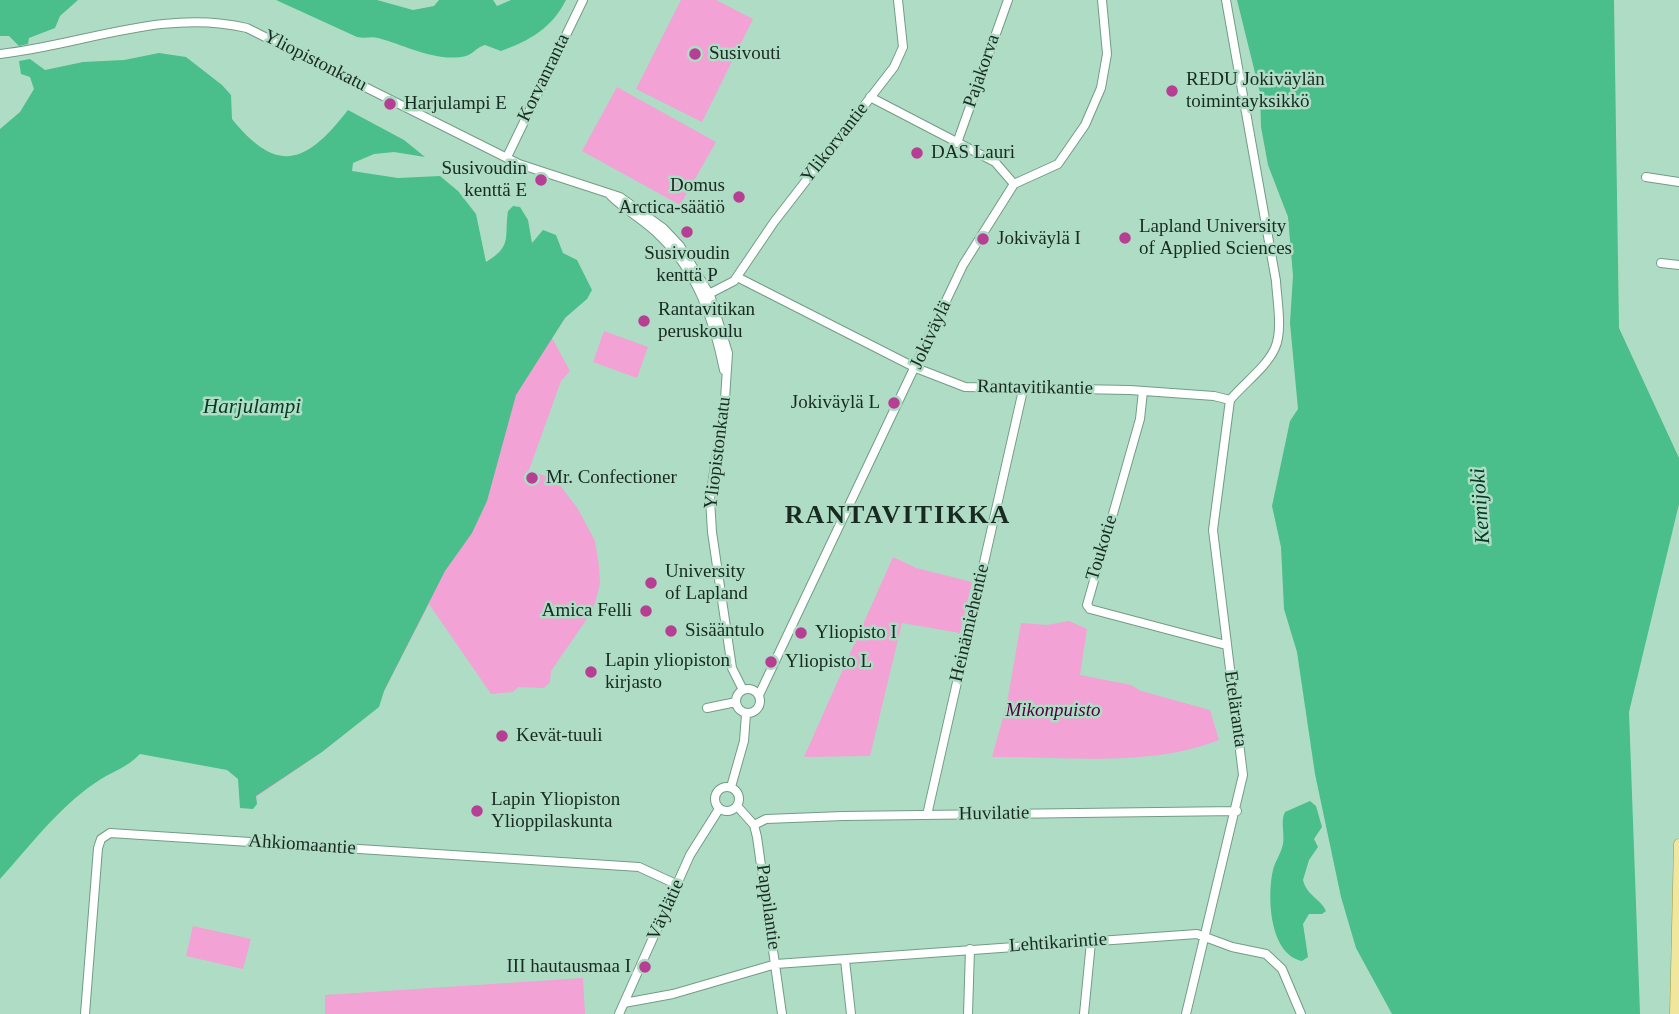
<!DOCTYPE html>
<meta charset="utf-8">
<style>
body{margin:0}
canvas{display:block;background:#afdcc4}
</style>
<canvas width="1679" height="1014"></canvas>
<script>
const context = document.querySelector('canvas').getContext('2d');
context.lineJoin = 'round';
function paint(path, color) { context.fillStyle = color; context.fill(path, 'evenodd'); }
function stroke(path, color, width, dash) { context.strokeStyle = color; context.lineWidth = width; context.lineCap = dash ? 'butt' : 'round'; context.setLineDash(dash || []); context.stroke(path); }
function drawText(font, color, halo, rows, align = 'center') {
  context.font = font + ' "Times New Roman",serif'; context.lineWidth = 5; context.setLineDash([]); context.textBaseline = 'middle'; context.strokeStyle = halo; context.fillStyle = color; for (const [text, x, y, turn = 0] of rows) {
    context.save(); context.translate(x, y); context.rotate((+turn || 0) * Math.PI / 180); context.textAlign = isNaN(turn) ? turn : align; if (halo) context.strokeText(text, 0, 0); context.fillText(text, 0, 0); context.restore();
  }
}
paint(new Path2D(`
 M681 0H716L753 19 702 122 636 89Z
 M617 87 716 142 680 205 582 151Z
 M565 318 552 338 570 371 561 381 529 470 556 480 578 509 595 541 599 566 600 584 593 610 551 671 550 682 544 688 518 687 513 692 491 694 429 604 384 691 379 706 322 752 256 797 98 392Z
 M604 331 648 347 637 378 593 362Z
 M893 557 916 568 972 582 960 633 902 623 870 756 804 757Z
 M1069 621 1087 629 1080 675 1131 685 1141 691 1210 710 1219 740C1146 768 1068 756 992 757L1007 703 1021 623 1047 625Z
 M193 926 251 939 243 969 186 956Z
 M583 978 585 1014H325V995Z`), '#f2a2d5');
paint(new Path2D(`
 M0 0H78L60 16 55 28 29 38 28 44 19 46 9 36H0Z
 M276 0H377L413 10 434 6 439 0H493L497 6 511 0H566C552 28 529 41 501 51L485 45C477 47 473 54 466 56 437 63 405 45 378 38 372 36 365 39 357 37Z
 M1237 0H1614L1619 328 1679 458V504L1629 712 1640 1014H1392L1356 948 1341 897 1315 774 1297 652 1284 609 1281 547 1272 506 1290 421 1298 409 1290 323 1293 276 1288 217 1268 165 1261 127 1260 93Z
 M159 53 186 57 222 85 231 95 232 119C278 176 307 163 348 110L404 140 425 157 394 152 374 154 353 163 352 171 398 178 440 176 458 191 476 214 486 262C513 246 504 237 508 211L513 206 520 207 528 220 532 243 543 230 556 235 563 253 577 260 592 290 587 299 565 318 516 395 487 501 472 533 445 571 384 691 379 707 322 752 256 796 257 804 253 809 240 808 238 779 227 770 140 754C127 768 110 772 95 783 58 808 30 846 0 879V129L20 112 34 89 30 77 21 74 19 61 30 59 45 70 83 62 124 60Z
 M1310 801 1316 806 1322 827 1314 839 1318 847 1309 860 1303 880C1307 896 1320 898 1326 911L1322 914H1309L1303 924 1308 957 1302 961C1269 954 1267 896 1273 870 1275 861 1281 854 1283 844 1285 833 1280 822 1285 812Z`), '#4abe8b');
const minor = new Path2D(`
 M1226 0 1276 281C1277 301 1283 330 1275 348 1266 368 1244 383 1230 400
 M0 54C83 45 163 8 247 28L519 164 620 197 663 228 680 246 710 295 728 353 725 399 710 499 712 532 732 668 743 690
 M870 97 995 162 1014 184
 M957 143 1008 0
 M507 157 583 0
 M1646 177 1679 182
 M611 196C625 210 644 220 658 234 697 270 714 320 724 370
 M1661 263 1679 265
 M737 277 916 368 965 387 1130 390 1214 396 1230 400
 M703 297 734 281 774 222 894 67 903 47 898 0
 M1143 391 1140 419 1087 605 1090 609 1226 645
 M736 701a12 12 0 1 1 24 0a12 12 0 1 1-24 0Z
 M759 695 963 265 1014 184 1058 164 1085 125 1101 88 1107 54 1102 0
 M707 708 736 702
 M715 799a12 12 0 1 1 24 0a12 12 0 1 1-24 0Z
 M731 787 744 741 746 714
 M737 806 754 825 757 837 782 1014
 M927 815 1023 390
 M754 825 766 819 843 816 1237 811
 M845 960 851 1014
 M624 1003 673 994 776 964 1197 934 1232 947 1266 954 1282 969 1301 1014
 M85 1014 98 848 101 839 110 833 639 867 678 885
 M619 1014 690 855 719 809
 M968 1014 970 949
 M1084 1014 1091 942
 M1186 1014 1243 775 1213 530 1230 400`);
const major = new Path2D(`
 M1675 1014 1679 844`);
stroke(minor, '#729c86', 10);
stroke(major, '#9f9a47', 11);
stroke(minor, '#fff', 8);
stroke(major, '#f1e69d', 10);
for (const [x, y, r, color] of [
 [695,54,7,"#b63e93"],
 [1172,91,7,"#b63e93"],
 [390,104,7,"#b63e93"],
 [917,153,7,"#b63e93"],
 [541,180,7,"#b63e93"],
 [739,197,7,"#b63e93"],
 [687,232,7,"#b63e93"],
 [1125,238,7,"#b63e93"],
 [983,239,7,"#b63e93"],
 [644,321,7,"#b63e93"],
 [894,403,7,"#b63e93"],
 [532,478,7,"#b63e93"],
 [651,583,7,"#b63e93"],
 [646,611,7,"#b63e93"],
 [671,631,7,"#b63e93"],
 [801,633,7,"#b63e93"],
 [771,662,7,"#b63e93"],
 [591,672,7,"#b63e93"],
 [502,736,7,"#b63e93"],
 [477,811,7,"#b63e93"],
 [645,967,7,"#b63e93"]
]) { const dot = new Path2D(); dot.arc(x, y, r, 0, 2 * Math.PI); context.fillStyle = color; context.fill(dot); stroke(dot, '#afdcc4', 2.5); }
drawText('19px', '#182a21', '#afdcc4', [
 ["Susivouti",709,54],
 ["REDU Jokiväylän",1186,80],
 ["toimintayksikkö",1186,102],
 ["Harjulampi E",404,104],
 ["DAS Lauri",931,153],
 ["Susivoudin",527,169,"right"],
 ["kenttä E",527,191,"right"],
 ["Domus",725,186,"right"],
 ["Arctica-säätiö",725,208,"right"],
 ["Lapland University",1139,227],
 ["of Applied Sciences",1139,249],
 ["Jokiväylä I",997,239],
 ["Susivoudin",687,254,"center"],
 ["kenttä P",687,276,"center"],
 ["Rantavitikan",658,310],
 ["peruskoulu",658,332],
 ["Jokiväylä L",880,403,"right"],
 ["Mr. Confectioner",546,478],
 ["University",665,572],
 ["of Lapland",665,594],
 ["Amica Felli",632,611,"right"],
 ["Sisääntulo",685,631],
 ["Yliopisto I",815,633],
 ["Lapin yliopiston",605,661],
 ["kirjasto",605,683],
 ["Yliopisto L",785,662],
 ["Kevät-tuuli",516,736],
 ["Lapin Yliopiston",491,800],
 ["Ylioppilaskunta",491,822],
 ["III hautausmaa I",631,967,"right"]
], 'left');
drawText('19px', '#182a21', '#afdcc4', [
 ["Yliopistonkatu",315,61,27],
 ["Pajakorva",982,71,-71],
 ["Korvanranta",544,78,-64],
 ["Ylikorvantie",835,143,-52],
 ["Jokiväylä",931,335,-65],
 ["Rantavitikantie",1035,388,1],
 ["Yliopistonkatu",718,453,-83],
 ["Toukotie",1102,548,-73],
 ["Heinämiehentie",970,623,-77],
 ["Eteläranta",1235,709,82],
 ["Huvilatie",994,814,-1],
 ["Ahkiomaantie",302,845,4],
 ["Pappilantie",768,907,82],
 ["Väylätie",666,910,-66],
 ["Lehtikarintie",1058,943,-4]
]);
drawText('italic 19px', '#51003e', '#afdcc4', [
 ["Mikonpuisto",1053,711]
]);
drawText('italic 21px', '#053925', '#afdcc4', [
 ["Harjulampi",252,407],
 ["Kemijoki",1481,506,-94]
]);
context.letterSpacing = '2px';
drawText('bold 26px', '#182a21', '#afdcc4', [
 ["RANTAVITIKKA",898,516]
]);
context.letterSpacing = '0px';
</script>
